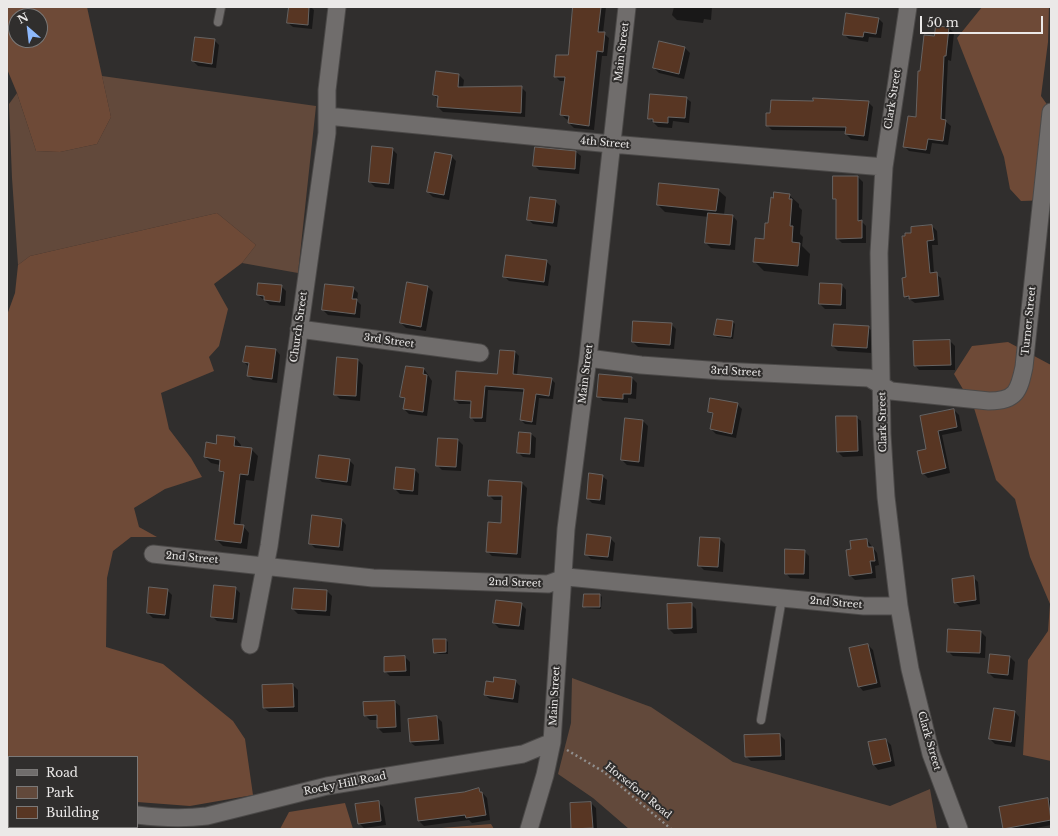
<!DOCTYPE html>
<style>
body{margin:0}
#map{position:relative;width:1058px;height:836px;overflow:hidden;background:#302e2d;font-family:"Libre Baskerville",serif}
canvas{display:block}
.frame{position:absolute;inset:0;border:8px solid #ebe9e8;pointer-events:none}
.legend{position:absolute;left:8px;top:756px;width:130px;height:72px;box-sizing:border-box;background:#302e2d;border:1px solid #7b7978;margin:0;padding:5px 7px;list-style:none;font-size:12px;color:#ebe9e8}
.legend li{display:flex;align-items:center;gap:8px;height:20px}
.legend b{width:20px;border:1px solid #7b7978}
.north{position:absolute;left:8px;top:8px;width:40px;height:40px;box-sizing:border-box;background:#302e2d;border:1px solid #7b7978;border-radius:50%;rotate:332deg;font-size:11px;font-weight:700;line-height:16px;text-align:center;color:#ebe9e8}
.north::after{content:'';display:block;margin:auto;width:14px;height:18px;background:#8eb9fc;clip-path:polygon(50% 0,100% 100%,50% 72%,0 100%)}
.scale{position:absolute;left:920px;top:16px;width:123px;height:18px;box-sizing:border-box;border:2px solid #ebe9e8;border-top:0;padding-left:5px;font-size:12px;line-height:14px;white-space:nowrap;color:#ebe9e8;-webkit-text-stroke:3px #302e2d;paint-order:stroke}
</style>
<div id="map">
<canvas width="1058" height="836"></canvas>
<div class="frame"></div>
<ul class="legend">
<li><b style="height:5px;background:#706d6c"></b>Road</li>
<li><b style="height:11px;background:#62493b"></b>Park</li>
<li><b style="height:11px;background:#583623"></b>Building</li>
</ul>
<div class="north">N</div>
<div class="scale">50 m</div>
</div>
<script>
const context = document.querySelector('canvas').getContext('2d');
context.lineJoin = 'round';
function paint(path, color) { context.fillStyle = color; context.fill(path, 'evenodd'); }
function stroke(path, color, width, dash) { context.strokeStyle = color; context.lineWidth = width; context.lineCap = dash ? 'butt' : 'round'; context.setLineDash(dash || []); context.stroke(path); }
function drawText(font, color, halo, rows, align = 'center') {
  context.font = font + ' "Libre Baskerville",serif'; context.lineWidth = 4; context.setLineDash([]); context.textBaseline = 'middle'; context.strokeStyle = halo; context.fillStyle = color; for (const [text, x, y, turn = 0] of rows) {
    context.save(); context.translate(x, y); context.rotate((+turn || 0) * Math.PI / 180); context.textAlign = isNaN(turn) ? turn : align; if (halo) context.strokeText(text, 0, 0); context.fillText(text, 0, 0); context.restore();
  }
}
paint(new Path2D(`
 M102 76 316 106 298 273 242 263 256 245 217 213 30 256 18 265 12 178 9 104 17 93 36 151 60 152 97 144 111 117Z
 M572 678 651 707 733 762 890 806 930 789 937 829H629L593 798 558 774 571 723Z`), '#62493b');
paint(new Path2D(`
 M7 7H87L111 117 97 144 60 152 36 151 17 93 7 69ZM16 16H40V40H16Z
 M982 7H1049L1048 42 1041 96 1051 110V200L1021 201 1010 189 1004 157 957 38Z
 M217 213 256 245 242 263 214 284 228 309 219 346 209 357 214 371 161 393 169 429 191 458 202 477 165 489 134 508 139 527 157 537H131L113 551 107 578 106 647 163 664 233 721 245 739 253 795 190 806 137 802V757H9V784L7 783V315L15 293 18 265 30 256Z
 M1008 342 1051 365V761L1023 755 1028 660 1048 631 1050 604 1030 557 1015 499 996 480 974 408 954 374 972 346Z
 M345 803 353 829H280L289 812Z
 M7 814 9 815V827H107L127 829H7Z
 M491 824 494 829H429Z`), '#6e4a37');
paint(new Path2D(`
 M290 7H311L314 10 312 29 293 27 288 23Z
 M573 7H606L603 33 609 38 607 56H602L594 130 574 128 569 123V120L566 119 561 114 565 81H560L555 76 568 56Z
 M674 7H712L711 20 704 19 703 23 677 20 672 15Z
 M878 18 883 23 881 38 869 37 868 42 849 39 844 34Z
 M936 27 949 28 954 33 951 61 948 60 945 121 951 126 948 145 932 143 930 154 909 151 904 146 916 118 921 72 935 37Z
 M214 40 219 45 216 68 198 66 193 61Z
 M660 42 685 48 690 53 684 79 659 73 654 68Z
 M437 72 459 75 464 80 463 88 521 87 526 92 525 117 443 112 438 107 439 100 434 95Z
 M686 98 691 102 689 123 673 121 672 128 658 127 649 118Z
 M868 102 873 107 868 141 851 139 846 134 847 131 772 130 767 125Z
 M536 148 576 152 581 156 579 174 539 170 535 166Z
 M392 149 397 154 394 189 375 187 370 182Z
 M451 156 456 161 449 200 433 197 428 192Z
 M834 177H858L863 182 862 222 866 226V243H842L837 238V201L834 198Z
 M718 190 726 197 724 215 733 216 737 221 735 250 711 248 706 243 709 217 665 212 658 205Z
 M789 195 799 204V207L802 210 800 234 803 237 802 246 810 254 808 276 764 271 754 261 764 240 774 199Z
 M555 201 560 206 557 227 533 224 528 219Z
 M932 226 937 231 938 245H932L934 273 941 278 944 300 915 303 905 296 912 233Z
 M546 261 551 266 548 286 509 281 504 276Z
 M408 284 428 287 433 292 426 331 406 328 401 323Z
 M842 285 846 290V309H825L820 304Z
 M281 286 286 291 285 306 270 305 258 295Z
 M353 288 358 293 357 301 361 305 360 318 328 315 323 310Z
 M717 320 733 322 735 324 733 339 717 337 715 335Z
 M671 324 676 329 674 349 638 347 633 342Z
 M868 327 873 332 872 353 838 351 833 346Z
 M950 341 955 346V370H919L915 365Z
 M276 350 280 355 277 383 253 380 248 376 249 367 244 362Z
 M515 352 519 356 517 375 551 379 555 383 553 399 539 398 536 425 525 424 521 420 525 392 488 390 486 422H475L471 417 472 404H459L455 400 498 375Z
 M358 360 363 365 360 401 340 399 335 394Z
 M424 369 432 381 427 416 409 414 404 409 405 400 401 396Z
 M600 375 632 378 637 383 636 399 628 398V403L603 401 598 396Z
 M737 404 742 409 736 438 716 434 711 429 714 416 709 411Z
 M954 410 959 415 962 431 942 435 950 473 928 478 923 473 927 450 921 417Z
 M856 417 861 421 863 456 843 457 838 452Z
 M626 419 643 421 648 426 644 467 627 465 622 460Z
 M531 434 536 438 535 458 523 457 518 452Z
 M235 438 241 445V448L251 449 258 456 254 481 246 480 240 526H243L249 533 247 549 223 546 216 539 225 476 220 470V465L211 463 205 457 217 445Z
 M458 440 463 445 461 471 442 470 437 465Z
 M349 460 354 465 351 486 322 482 317 477Z
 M415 470 419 474 418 495 400 494 395 489Z
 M602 476 607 480 605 505 592 503 588 499Z
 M522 483 527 488 521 558 492 556 487 551 502 524 503 500H494L489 495Z
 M342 520 346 525 343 551 315 548 310 543Z
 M610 538 615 543 613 561 591 559 586 554Z
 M720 539 725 544 723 572 704 570 699 565Z
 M867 540 877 553 879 565 875 566 876 578 855 580 850 575 852 550Z
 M804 551 809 556V579L790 578 786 573Z
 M973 577 978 582 980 604 960 607 955 602Z
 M235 588 240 593 237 623 217 621 212 616Z
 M167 590 172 595 169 619 153 618 148 613Z
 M327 591 332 596 330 616 298 614 293 609Z
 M600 595 602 597 601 609 586 608 584 606Z
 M521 604 526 609 524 630 499 628 494 623Z
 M691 604 696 609 697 633 674 634 669 629Z
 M981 632 986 637 985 658 953 656 948 651Z
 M446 640 448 642V654H437L435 652Z
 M868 645 873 650 881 687 863 691 859 686Z
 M405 657 410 662V676H390L385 671Z
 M1010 657 1015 662 1013 680 994 678 989 673Z
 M515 681 520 686 518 703 490 699 485 695 494 683Z
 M293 685 298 690V712H269L264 708Z
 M395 702 400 706 401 732 383 733 378 728V720H370L365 715Z
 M1015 712 1019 717 1015 747 995 744 990 739Z
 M437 717 442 722 444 744 415 746 410 742Z
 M780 735 785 740V760L751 761 746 756 745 736Z
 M886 740 891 745 895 766 878 770 874 765Z
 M479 789 487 798 490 820 472 823 469 820 424 826 419 821 464 793Z
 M1048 799 1051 802V825L1031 829 1004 828Z
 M378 802 383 807 386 825 364 828 359 823Z
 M591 803 596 808 597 829H572L571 804Z`), '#0007');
const building = new Path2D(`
 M289 7H309L308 25 287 23Z
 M573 7H601L598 32H605L603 52 597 51 589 126 568 123 569 116 560 115 565 77H554L556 55H568Z
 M846 13 879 18 876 34 864 32 863 37 843 35Z
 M936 26 949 27 946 56H944L941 119 946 120 943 141 928 139 926 150 903 147 908 116 916 117 918 71H920L924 35 934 36Z
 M195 37 215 39 212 64 192 61Z
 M659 41 685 47 679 74 653 68Z
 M436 71 459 74 458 87 522 86 521 113 437 107 438 96 433 95Z
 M650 94 687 97 685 118 668 117V123L653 122V119H648Z
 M813 98 869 101 864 136 845 134 846 127 766 126V113H770L771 100 813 101Z
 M372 146 393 148 389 184 369 182Z
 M535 147 576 151 575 169 533 166Z
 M435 152 452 155 444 195 427 192Z
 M833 176H858V221L862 220V238L836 239V199H833Z
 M659 183 719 189 716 211 657 205Z
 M774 192 790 194 789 199H792L790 226H793L792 242 800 243 798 266 753 262 755 238 764 239 765 223H768L771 197 773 198Z
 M530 197 556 200 553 223 527 220Z
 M708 213 733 215 730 245 705 243Z
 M932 225 934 240 927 241 930 273 937 272 939 296 909 299V296L904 297 902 278 906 277 902 236H905V233H911V227Z
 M506 255 547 260 544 282 503 277Z
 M407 282 428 286 421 327 400 323Z
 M258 283 282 285 280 302 264 300V296L257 295Z
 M820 283 842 284 841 305 819 304Z
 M325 284 354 287 352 299H357L355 314 322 310Z
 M717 319 733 321 731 337 714 335Z
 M633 321 672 323 670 345 632 342Z
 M834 324 869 326 867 348 832 346Z
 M950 340 951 365 914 366 913 341Z
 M246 346 276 349 272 379 247 376 249 363 243 362Z
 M500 350 515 351 513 374 552 378 549 396 536 394 532 422 520 420 524 389 485 386 482 418H470L471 401 454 400 456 371 497 374Z
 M337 357 358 359 356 396 334 395Z
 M406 366 424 368 423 374 427 375 423 412 403 409 405 398 400 397Z
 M599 374 632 377 631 394H623V399L597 397Z
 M710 398 738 403 732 434 710 429 713 413 708 412Z
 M954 409 957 427 938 431 946 468 922 474 917 451 926 449 920 416Z
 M836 416H857L858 451 837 452Z
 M625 418 643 420 639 462 621 460Z
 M519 432 531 433 530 454 517 453Z
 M217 435 235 437 234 446 252 448 248 475 240 474 234 524 244 525 241 543 215 540 224 472 219 471 220 460 204 457 206 442 216 444Z
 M438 438 458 439 456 467 436 466Z
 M319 455 350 459 347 482 316 478Z
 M396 467 415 469 413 491 394 489Z
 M589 473 603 475 600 500 587 499Z
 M489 480 522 482 517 554 486 552 488 522 501 523 502 496H488Z
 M312 515 342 519 339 547 309 544Z
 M587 534 611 537 608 557 585 555Z
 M700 537 720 538 718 567 698 566Z
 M867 539 868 547H873L875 561H870L872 573 849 576 846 550 851 549 850 541Z
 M785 549 805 550 804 574H785Z
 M974 576 976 600 954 603 952 579Z
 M214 585 236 587 233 619 211 617Z
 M149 587 168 589 165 615 147 613Z
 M294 588 327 590 326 611 292 609Z
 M584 594H600V607H583Z
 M496 600 522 603 519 626 493 623Z
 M692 603V628L668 629 667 604Z
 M948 629 981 631 980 653 947 652Z
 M433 639H446V652L434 653Z
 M868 644 877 683 858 687 849 648Z
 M990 654 1010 656 1008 675 988 673Z
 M405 656 406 671 384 672V657Z
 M494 677 516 680 513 699 484 695 486 681 493 682Z
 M293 684 294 707 263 708 262 685Z
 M395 701 396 727 377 728V715L364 716 363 702Z
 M994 708 1015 711 1011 742 989 739Z
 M437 716 439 740 410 742 408 719Z
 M780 734 781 756 745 757 744 735Z
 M886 739 891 761 873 765 868 742Z
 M479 788 480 792H482L486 815 466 818 465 815 418 821 415 798 464 792Z
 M1048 798 1051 820 1003 829 999 807Z
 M379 801 381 821 358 824 355 804Z
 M591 802 593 828 571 829 570 803Z`);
paint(building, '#583623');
stroke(building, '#666362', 1);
const service = new Path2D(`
 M218 22 221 7
 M761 720 782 598`);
const minor = new Path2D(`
 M908 7 884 167 879 253 882 434 886 497 899 606 910 669 931 754 959 829
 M327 116 611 144 884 167
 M299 329 480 353
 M588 358 641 365 722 371 869 378 891 391 989 401C1016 401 1019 391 1024 367L1051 112
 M153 554 373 578 548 584 567 577 864 606H899
 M250 645 269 546 327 133V90L337 7
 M7 796H9
 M137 815C161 818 183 819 207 816L327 786 523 754 552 742
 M529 829 545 775 552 742 566 529 588 358 627 7`);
stroke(service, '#4b4948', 10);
stroke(minor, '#4b4948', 19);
stroke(new Path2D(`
 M567 750 604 772 671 829`), '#918f8e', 2.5, [2, 3]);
stroke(service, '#706d6c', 8);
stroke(minor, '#706d6c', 17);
drawText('10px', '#ebe9e8', '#302e2d', [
 ["Main Street",622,52,-83],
 ["Clark Street",893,99,-81],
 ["4th Street",605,143,5],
 ["Turner Street",1029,321,-84],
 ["Church Street",299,327,-82],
 ["3rd Street",389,341,8],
 ["3rd Street",736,372,3],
 ["Main Street",586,374,-83],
 ["Clark Street",883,422,-91],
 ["2nd Street",192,558,5],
 ["2nd Street",515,583,2],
 ["2nd Street",836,603,5],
 ["Main Street",555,696,-87],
 ["Clark Street",929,741,74],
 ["Rocky Hill Road",345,784,-11],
 ["Horseford Road",638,791,39]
]);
</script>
